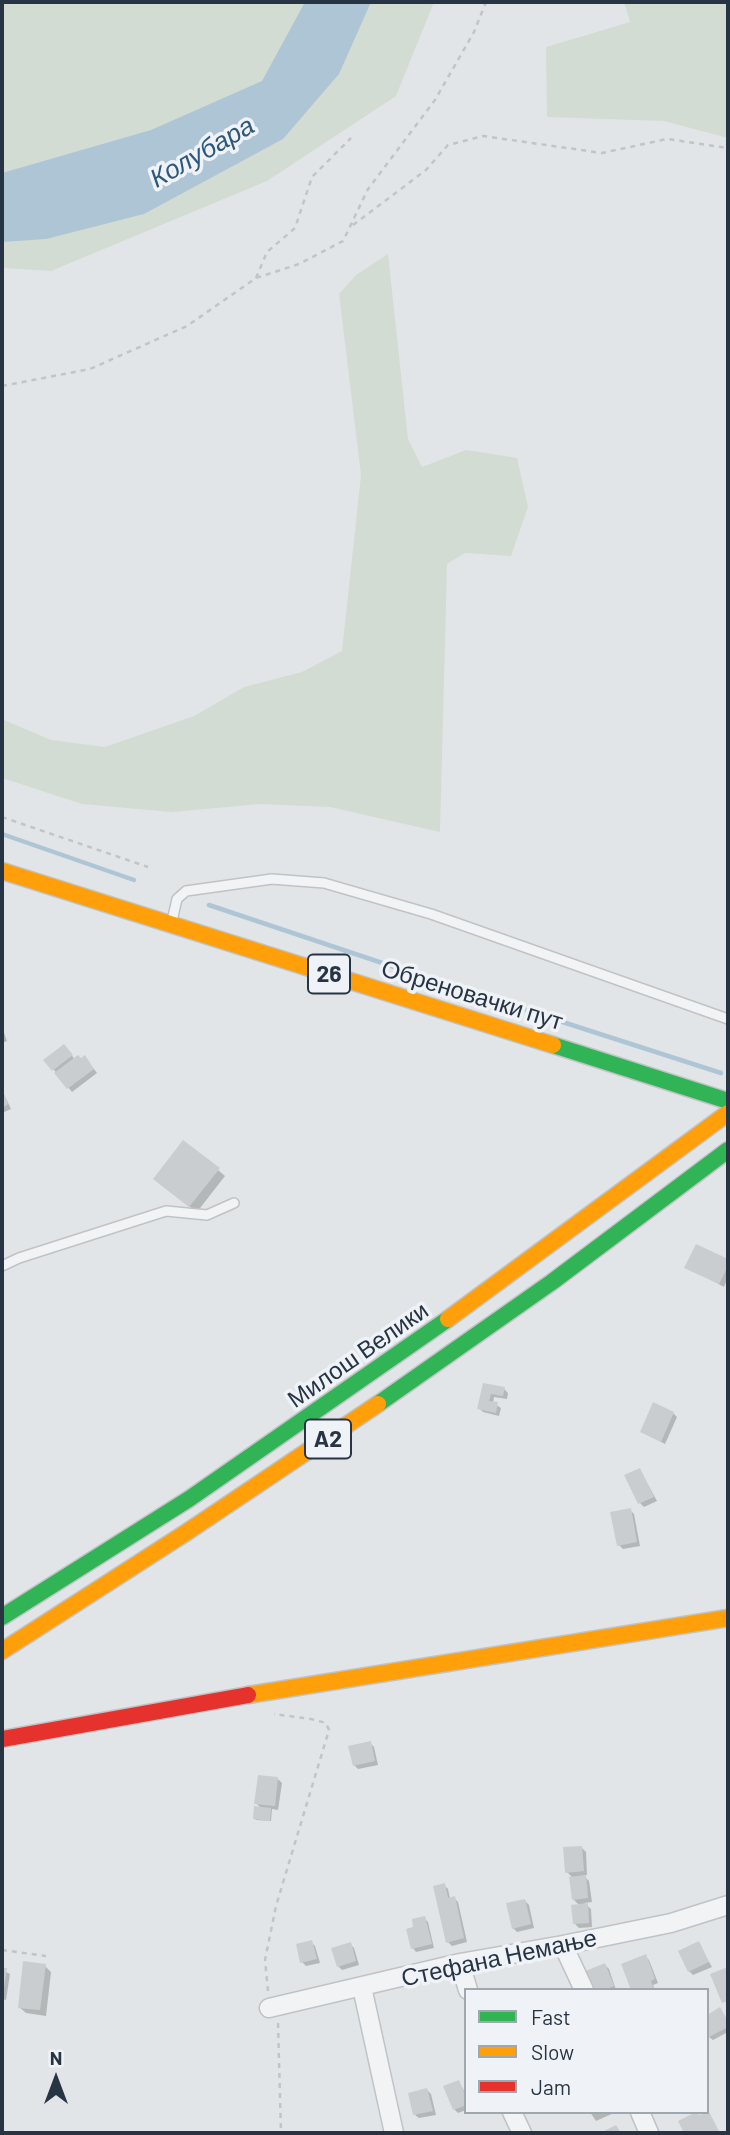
<!DOCTYPE html>
<meta charset="utf-8">
<style>
body{margin:0}
#map{position:relative;width:730px;height:2135px;overflow:hidden;background:#e2e5e7;font-family:Barlow,sans-serif}
canvas{display:block}
.frame{position:absolute;inset:0;border:4px solid #273443;pointer-events:none}
.legend{position:absolute;left:464px;top:1988px;width:245px;height:126px;box-sizing:border-box;background:#eff3f7;border:2px solid #9fa7af;margin:0;padding:9px 12px;list-style:none;font-size:21px;color:#273443}
.legend li{display:flex;align-items:center;gap:14px;height:35px}
.legend b{width:35px;border:2px solid #9fa7af}
.north{position:absolute;left:21px;top:2044px;width:70px;height:70px;-webkit-text-stroke:5px #eff3f7;paint-order:stroke;rotate:0deg;font-size:19px;font-weight:700;line-height:28px;text-align:center;color:#273443}
.north::after{content:'';display:block;margin:auto;width:24px;height:32px;background:#273443;clip-path:polygon(50% 0,100% 100%,50% 72%,0 100%)}
</style>
<div id="map">
<canvas width="730" height="2135"></canvas>
<div class="frame"></div>
<ul class="legend">
<li><b style="height:9px;background:#30b455"></b>Fast</li>
<li><b style="height:9px;background:#ff9f0a"></b>Slow</li>
<li><b style="height:9px;background:#e5322d"></b>Jam</li>
</ul>
<div class="north">N</div>
</div>
<script>
const context = document.querySelector('canvas').getContext('2d');
context.lineJoin = 'round';
function paint(path, color) { context.fillStyle = color; context.fill(path, 'evenodd'); }
function stroke(path, color, width, dash) { context.strokeStyle = color; context.lineWidth = width; context.lineCap = dash ? 'butt' : 'round'; context.setLineDash(dash || []); context.stroke(path); }
function drawText(font, color, halo, rows, align = 'center') {
  context.font = font + ' Barlow,sans-serif'; context.lineWidth = 7; context.setLineDash([]); context.textBaseline = 'middle'; context.strokeStyle = halo; context.fillStyle = color; for (const [text, x, y, turn = 0] of rows) {
    context.save(); context.translate(x, y); context.rotate((+turn || 0) * Math.PI / 180); context.textAlign = isNaN(turn) ? turn : align; if (halo) context.strokeText(text, 0, 0); context.fillText(text, 0, 0); context.restore();
  }
}
paint(new Path2D(`
 M2 2H434L396 96 267 181 51 271 2 268Z
 M624 2H728V138L664 121 547 117 546 47 630 22Z
 M388 254 408 439 422 467 466 450 517 458 528 507 511 556 465 553 447 564 440 832 330 807 260 804 172 812 82 804 2 778V719L51 740 105 747 194 716 244 687 302 672 342 651 361 475 339 294 356 275Z`), '#d3dcd2');
paint(new Path2D(`
 M305 2H371L339 74 283 139 144 214 46 239 2 242V173L151 130 262 81Z`), '#aec5d5');
paint(new Path2D(`
 M2 1027 7 1041 2 1043Z
 M68 1050 75 1060 88 1061 97 1073 72 1092 46 1060Z
 M2 1090 11 1109 2 1113Z
 M218 1170 225 1176 197 1212 161 1185Z
 M697 1246 728 1261V1277L724 1287 687 1267Z
 M484 1385 504 1389 508 1393 507 1399 494 1397 493 1403 501 1408 499 1416 483 1412 479 1408Z
 M673 1413 677 1417 665 1444 642 1432Z
 M640 1470 657 1501 644 1507 640 1503Z
 M630 1510 634 1514 640 1546 623 1549 619 1545Z
 M370 1743 374 1747 378 1765 358 1769 354 1765Z
 M278 1779 282 1783 278 1810 272 1809 271 1821 256 1820 254 1818 261 1808 256 1803Z
 M582 1848 586 1852 587 1875H583L589 1881 592 1902 584 1903 591 1909 592 1927 579 1928 575 1924 580 1906 574 1900V1879L567 1872Z
 M444 1885 448 1889 450 1899 454 1898 458 1902 467 1942 452 1946 448 1942Z
 M525 1901 529 1905 534 1928 517 1932 513 1928Z
 M424 1918 428 1922 434 1948 416 1952 413 1948 416 1929Z
 M311 1942 315 1946 320 1963 306 1966 302 1962Z
 M698 1943 712 1967 693 1975 689 1971Z
 M350 1944 354 1948 359 1965 342 1970 338 1966Z
 M645 1956 649 1960 658 1983 653 1985 655 1990H633Z
 M605 1965 609 1969 616 1990H592Z
 M45 1966 51 1972 46 2016 26 2013 19 2007Z
 M2 1970 10 1974 6 2000 2 1999Z
 M720 2010 728 2021V2032L713 2040 709 2037Z
 M459 2082 466 2094V2110L458 2113 454 2109Z
 M427 2090 431 2094 436 2115 419 2118 415 2115Z
 M590 2112H614V2113L596 2121Z`), '#0003');
stroke(new Path2D(`
 M2 834 134 880
 M209 905 457 988 721 1073`), '#aec5d5', 4.5);
paint(new Path2D(`
 M64 1044 73 1055 52 1071 43 1060Z
 M78 1055 81 1058 85 1055 94 1069 67 1089 54 1073Z
 M2 1090 8 1104 2 1108Z
 M183 1140 220 1168 189 1207 153 1179Z
 M696 1244 728 1259V1266L719 1284 684 1268Z
 M483 1383 505 1387 503 1396 491 1394 489 1401 498 1402 496 1413 477 1409Z
 M653 1402 674 1412 661 1442 640 1432Z
 M640 1468 654 1497 638 1504 624 1475Z
 M631 1508 637 1542 617 1546 610 1512Z
 M371 1741 375 1761 353 1766 348 1746Z
 M258 1775 278 1777 275 1806 254 1804Z
 M254 1806 271 1808 270 1821 253 1819Z
 M582 1846 584 1871 565 1873 563 1847Z
 M586 1875 588 1898 572 1900 569 1877Z
 M445 1883 448 1898 455 1896 464 1938 446 1943 433 1886Z
 M525 1899 531 1924 512 1929 506 1903Z
 M588 1903 589 1923 573 1924 571 1905Z
 M425 1916 432 1944 411 1949 406 1929 413 1927 412 1919Z
 M312 1940 317 1959 300 1963 296 1944Z
 M699 1941 709 1962 688 1972 678 1951Z
 M351 1942 356 1961 337 1967 331 1948Z
 M646 1954 655 1979 651 1981 654 1990H631L621 1964Z
 M23 1961 46 1964 40 2010 18 2008Z
 M605 1963 614 1986 604 1990H590L583 1972Z
 M728 1967V2001L722 2003 710 1974Z
 M2 1968H7L3 1993H2Z
 M720 2007 728 2021V2027L707 2038V2015Z
 M459 2080 466 2097V2105L453 2110 443 2086Z
 M427 2088 433 2111 413 2115 408 2093Z
 M707 2108 720 2133H684L678 2121 696 2112 700 2115 707 2112Z
 M616 2125 621 2133H600Z`), '#cacdd0');
const lane = new Path2D(`
 M172 921 177 899 186 891 272 879 324 883 431 914 728 1019
 M2 1266 19 1258 166 1211 207 1215 234 1203`);
const street = new Path2D(`
 M563 1945 584 1990
 M460 1963 468 1990
 M362 1987 394 2133
 M269 2008 460 1963 563 1945 671 1923 728 1905
 M512 2112 522 2133
 M640 2112 649 2133`);
const fast = new Path2D(`
 M553 1045 728 1101
 M378 1404 552 1282 728 1150
 M2 1617 189 1499 448 1319`);
const slow = new Path2D(`
 M2 871 553 1045
 M448 1319 728 1113
 M2 1651 187 1532 378 1404
 M248 1695 728 1618`);
const jam = new Path2D(`
 M2 1739 248 1695`);
stroke(lane, '#c0c3c5', 12);
stroke(street, '#c0c3c5', 21);
stroke(fast, '#c0c3c5', 19);
stroke(slow, '#c0c3c5', 19);
stroke(jam, '#c0c3c5', 19);
stroke(new Path2D(`
 M353 225 426 170 448 145 483 136 602 153 667 139 728 148
 M256 278 267 252 295 228 312 177 351 138
 M2 386 90 369 187 326 256 278 299 264 343 241 368 189 435 100 474 32 486 2
 M2 817 148 867
 M2 1950 46 1956
 M268 1991 265 1960 276 1906 329 1730 326 1723 311 1719 274 1714
 M278 2023 281 2133`), '#c1c4c8', 2.5, [5, 5]);
stroke(lane, '#f2f3f4', 9);
stroke(street, '#f2f3f4', 18);
stroke(fast, '#30b455', 16);
stroke(slow, '#ff9f0a', 16);
stroke(jam, '#e5322d', 16);
for (const [x, y, w] of [
 [329,974,42],
 [328,1439,46]
]) { const box = new Path2D(); box.roundRect(x - w / 2, y - 19.5, w, 39, 5); context.fillStyle = '#eff3f7'; context.fill(box); stroke(box, '#273443', 2); }
drawText('bold 23px', '#273443', null, [
 ["26",329,974],
 ["A2",328,1439]
]);
drawText('24px', '#273443', '#eff3f7', [
 ["Обреновачки пут",472,995,17],
 ["Милош Велики",358,1355,-35],
 ["Стефана Немање",499,1958,-12]
]);
drawText('italic 26px', '#2d577b', '#eff3f7', [
 ["Колубара",202,152,-30]
]);
</script>
